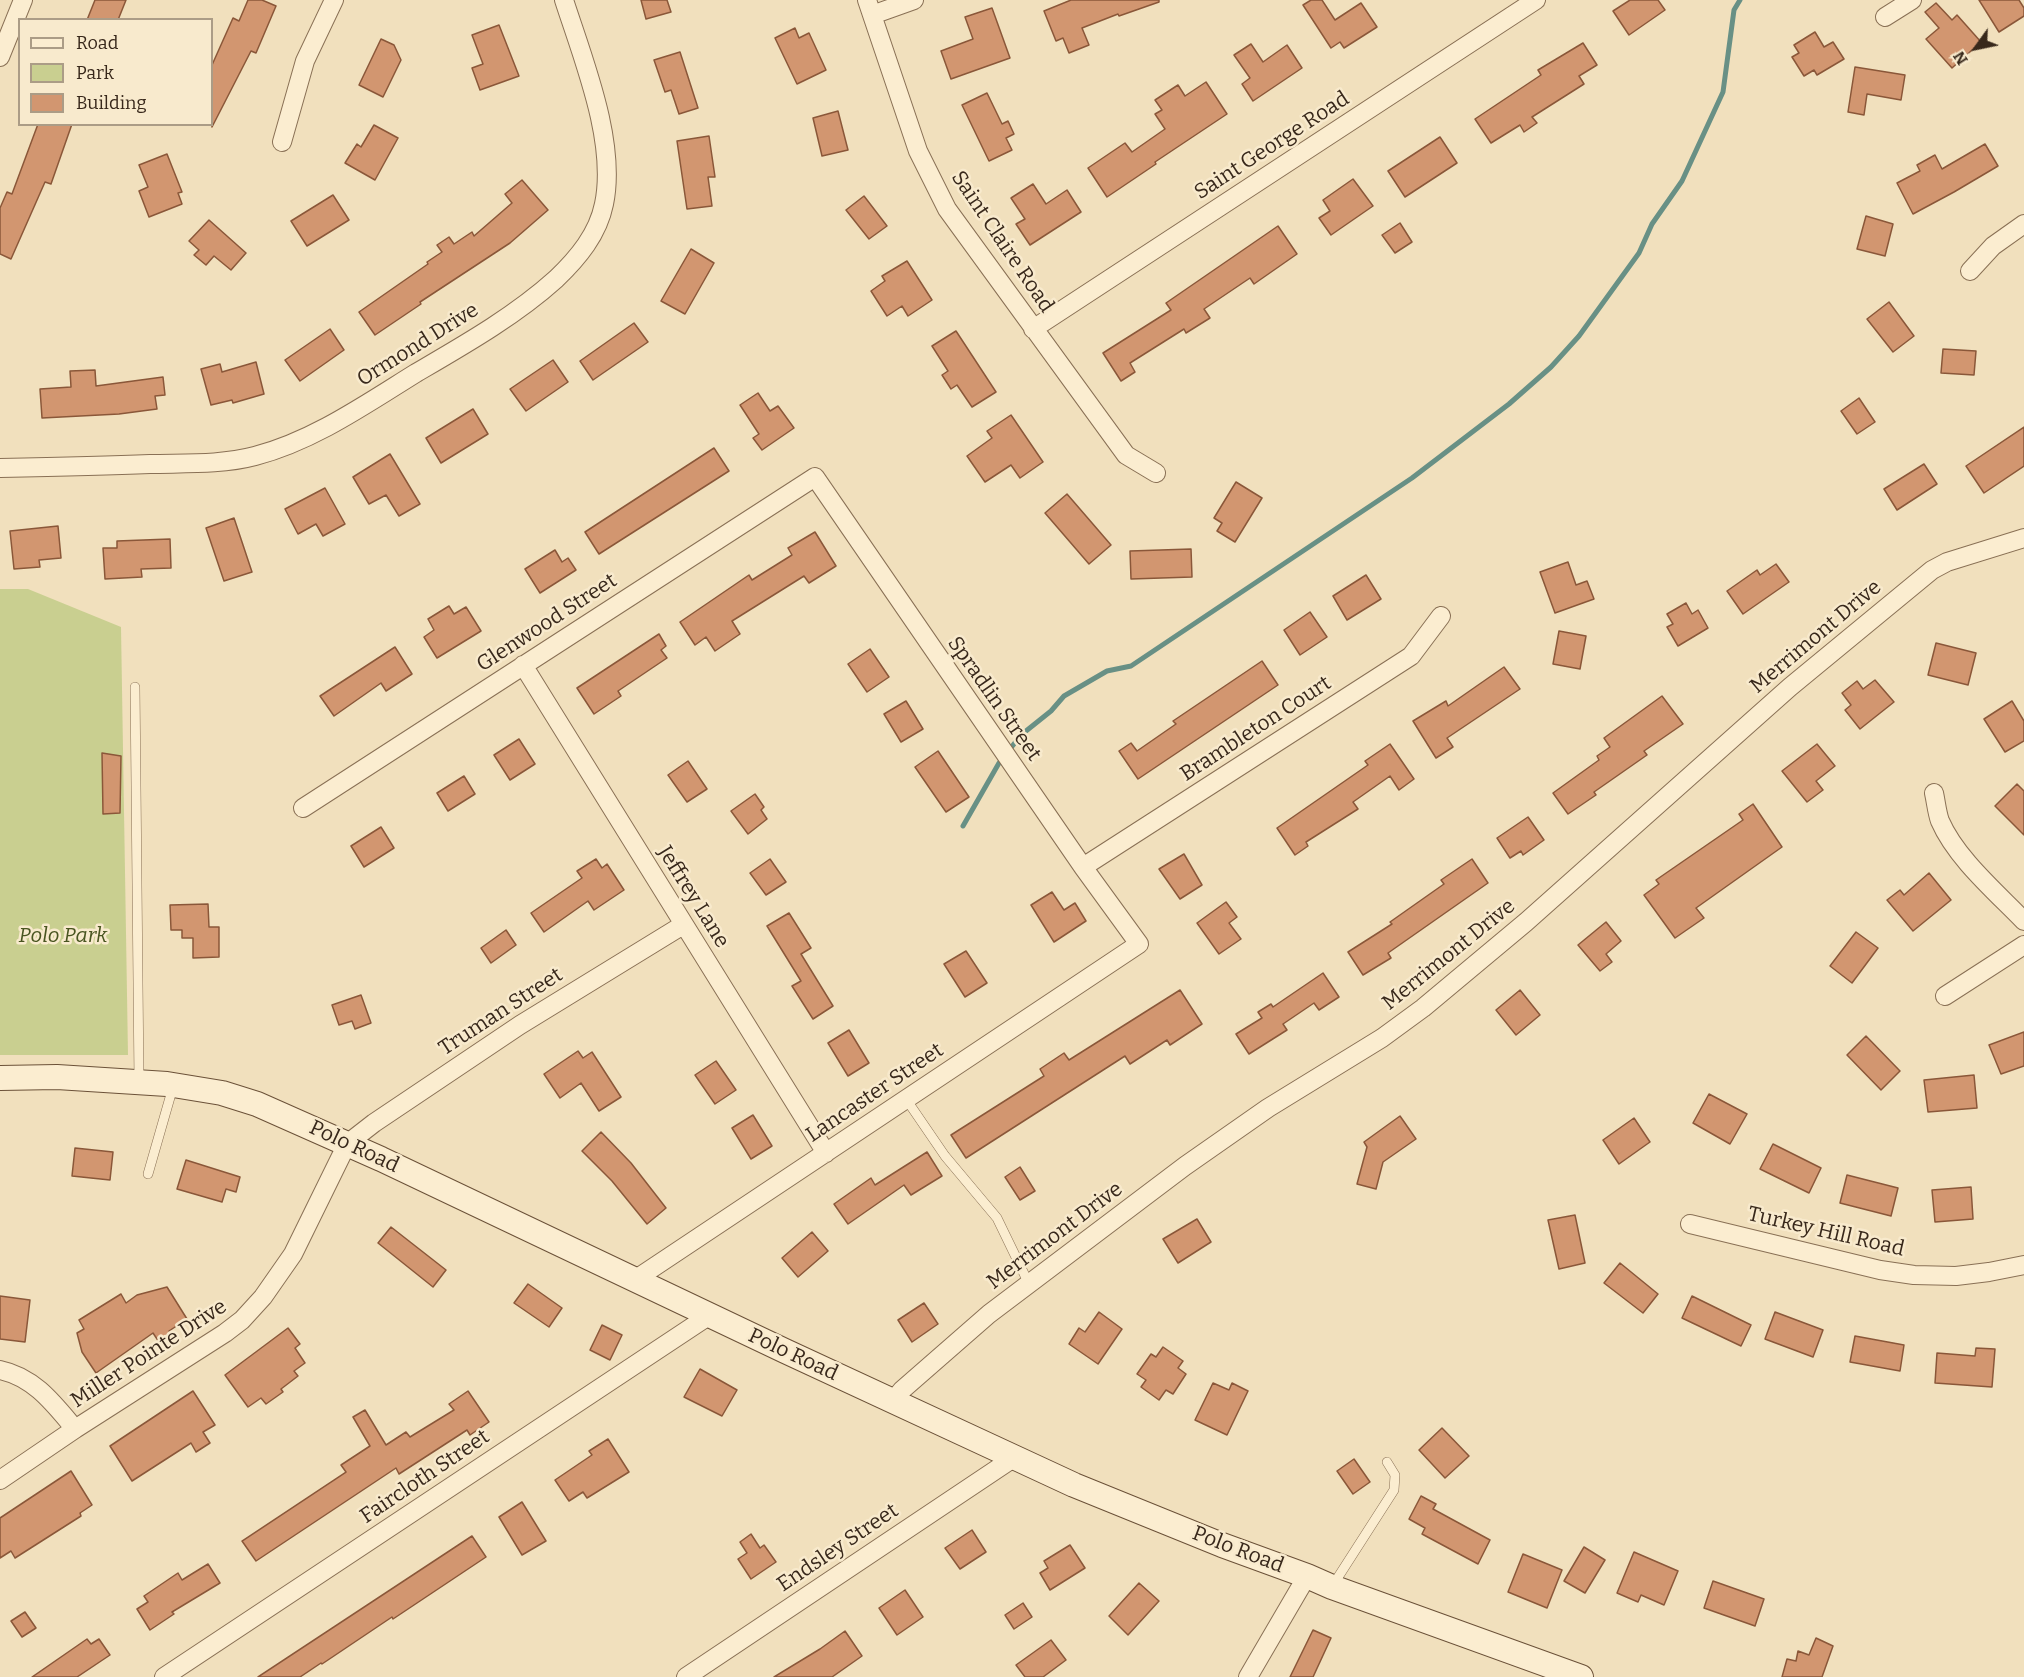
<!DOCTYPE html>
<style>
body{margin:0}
#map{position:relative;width:2024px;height:1677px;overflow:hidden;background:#f1e0bd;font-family:Bitter,serif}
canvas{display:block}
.legend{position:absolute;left:18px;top:18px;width:195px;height:108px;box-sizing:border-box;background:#f8eacd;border:2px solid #ab9c86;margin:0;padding:8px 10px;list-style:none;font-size:18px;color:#38281b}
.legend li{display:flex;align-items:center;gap:12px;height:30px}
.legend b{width:30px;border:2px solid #ab9c86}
.north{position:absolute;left:1946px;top:18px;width:60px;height:60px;-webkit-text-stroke:4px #f8eacd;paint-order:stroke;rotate:237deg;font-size:16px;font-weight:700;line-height:24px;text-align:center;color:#38281b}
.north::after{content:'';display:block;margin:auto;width:21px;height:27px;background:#38281b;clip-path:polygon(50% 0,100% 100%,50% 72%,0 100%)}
</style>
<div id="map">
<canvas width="2024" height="1677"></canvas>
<ul class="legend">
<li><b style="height:8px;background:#fbedd0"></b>Road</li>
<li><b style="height:16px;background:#c9cf90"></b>Park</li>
<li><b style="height:16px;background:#d29670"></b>Building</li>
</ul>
<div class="north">N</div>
</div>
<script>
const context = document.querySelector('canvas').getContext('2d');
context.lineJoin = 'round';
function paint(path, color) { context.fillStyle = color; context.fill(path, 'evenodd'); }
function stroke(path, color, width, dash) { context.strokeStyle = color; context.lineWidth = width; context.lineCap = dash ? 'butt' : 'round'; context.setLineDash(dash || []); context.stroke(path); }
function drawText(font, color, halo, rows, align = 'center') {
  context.font = font + ' Bitter,serif'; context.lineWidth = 5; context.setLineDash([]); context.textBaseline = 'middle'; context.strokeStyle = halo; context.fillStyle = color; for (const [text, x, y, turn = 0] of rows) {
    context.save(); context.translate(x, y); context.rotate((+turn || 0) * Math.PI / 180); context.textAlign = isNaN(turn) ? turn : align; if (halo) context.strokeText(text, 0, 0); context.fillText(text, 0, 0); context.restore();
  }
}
paint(new Path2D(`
 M0 589H28L121 627 128 1055H0Z`), '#c9cf90');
stroke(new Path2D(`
 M963 826 999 763 1021 735 1051 711 1064 696 1107 671 1131 666 1412 478 1509 404 1551 367 1579 336 1639 253 1652 224 1682 181 1723 92 1734 10 1740 0`), '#689085', 5);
const building = new Path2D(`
 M95 0H126L118 20H87Z
 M248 0H262L276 6 256 53 251 51 212 127V65L233 18 239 21Z
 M641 0H667L671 12 646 19Z
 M1071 0H1159V2L1119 16 1118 14 1082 28 1089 45 1069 53 1063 38 1056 41 1044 11Z
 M1311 0H1322L1335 20 1361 3 1377 27 1344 48 1340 42 1331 48 1303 5Z
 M1630 0H1658L1665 10 1629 35 1613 11Z
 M1979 0H2019L2024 8V16L1999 32Z
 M1936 3 1952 20 1957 15 1981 42 1952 68 1926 39 1939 28 1925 12Z
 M992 8 1010 58 951 79 941 51 973 39 965 17Z
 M499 25 519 76 480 90 472 68 483 64 472 35Z
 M795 28 799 38 809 33 826 70 797 84 775 38Z
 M1815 32 1824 47 1833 42 1844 59 1817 75 1814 70 1804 76 1792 57 1799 53 1794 45Z
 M381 39 394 45 401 60 383 97 359 85Z
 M1583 43 1597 65 1579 76 1584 84 1532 117 1537 123 1524 132 1520 125 1491 143 1475 119 1541 75 1538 70Z
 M1251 44 1263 62 1287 45 1302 68 1253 101 1242 84 1250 78 1234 55Z
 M680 52 698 108 679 114 671 90 665 92 654 60Z
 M1855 67 1905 75 1901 100 1867 94 1864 115 1848 112Z
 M1206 82 1227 114 1155 162 1156 164 1107 197 1088 168 1125 143 1132 152 1165 129 1155 114 1162 110 1155 100 1178 85 1185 96Z
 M987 93 1002 124 1008 121 1014 134 1006 138 1012 150 989 161 962 105Z
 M838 111 848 150 822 156 813 118Z
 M38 124H72L51 184 45 182 11 259 0 254V208L7 192 12 194Z
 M374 125 398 138 375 180 345 163 357 144 361 147Z
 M709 136 715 177H708L712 206 687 209 677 141Z
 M1440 137 1457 163 1405 197 1388 171Z
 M1985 144 1998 166 1954 192 1913 214 1897 183 1920 171 1917 165 1935 155 1942 169Z
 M167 154 182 192 178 193 182 204 149 217 139 191 148 187 139 165Z
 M1353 179 1373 206 1331 235 1319 218 1330 211 1323 200Z
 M522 180 548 210 510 243 420 302 421 304 375 335 359 312 428 264 427 262 442 252 437 245 449 237 454 244 472 232 474 236 512 203 505 194Z
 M1033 184 1046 204 1067 190 1081 212 1030 245 1016 224 1025 219 1011 198Z
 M333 195 349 220 307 246 291 221Z
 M864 196 887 226 869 239 846 210Z
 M1866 216 1893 224 1885 256 1857 249Z
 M209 220 246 253 231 270 214 256 206 265 194 255 199 250 189 241Z
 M1400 223 1412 242 1395 253 1382 235Z
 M1278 226 1297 254 1254 284 1250 278 1204 309 1210 318 1186 333 1184 329 1130 363 1135 372 1121 381 1103 353 1171 310 1166 303Z
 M691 249 714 263 685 314 661 301Z
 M907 261 932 300 908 316 902 306 887 316 871 291 885 281 882 276Z
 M1889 302 1914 336 1893 352 1867 319Z
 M634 323 648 342 593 380 580 361Z
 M330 329 344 350 300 381 285 360Z
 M956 331 996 392 972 407 957 385 951 389 942 375 948 371 932 346Z
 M1943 349 1976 351 1974 375 1941 373Z
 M553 360 568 382 526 411 510 389Z
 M256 362 264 394 233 403 232 400 211 405 201 369 220 364 222 372Z
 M95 370 96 386 163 377 165 395 155 396 157 409 119 414 42 418 40 389 71 387 70 371Z
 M758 393 770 411 778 406 794 428 762 450 753 438 759 434 740 405Z
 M1859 398 1875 422 1857 434 1841 411Z
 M473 409 488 434 441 463 426 438Z
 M1011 415 1043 462 1020 478 1011 465 985 482 967 456 992 438 987 431Z
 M2024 427V466L1984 493 1966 466Z
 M714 448 729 471 599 554 585 532Z
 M390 454 420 504 399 516 386 495 369 504 353 477Z
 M1924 464 1937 484 1897 510 1884 489Z
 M1236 482 1262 498 1235 542 1217 531 1222 523 1214 518Z
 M325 488 345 524 323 536 316 524 298 534 285 509Z
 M1067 494 1111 545 1089 564 1045 513Z
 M234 518 252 572 224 581 206 528Z
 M58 526 61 558 39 560 40 567 14 569 10 531Z
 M815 532 836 566 809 583 804 576 732 621 740 634 715 651 706 637 695 645 680 622 749 575 752 580 792 555 788 548Z
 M170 539 171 568 141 569 142 577 105 579 103 548H117V541Z
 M1191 549 1192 577 1131 579 1130 551Z
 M555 550 562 562 568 558 576 570 540 593 525 569Z
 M1568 562 1576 585 1587 581 1594 599 1555 613 1540 572Z
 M1776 564 1789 582 1743 614 1727 591 1757 570 1760 575Z
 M1366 575 1381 599 1347 620 1333 596Z
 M1686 603 1692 614 1698 610 1708 628 1678 646 1667 627 1673 624 1667 614Z
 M449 606 454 614 466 607 481 631 437 658 424 637 434 630 428 619Z
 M1310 612 1327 637 1300 655 1284 630Z
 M1559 631 1586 636 1580 669 1553 664Z
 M659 634 666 646 661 650 667 658 618 691 621 696 594 714 577 688Z
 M1936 643 1976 653 1968 685 1928 675Z
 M395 647 412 674 386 691 381 683 334 716 320 696Z
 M870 649 889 677 867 692 848 664Z
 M1262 661 1278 685 1138 779 1119 751 1131 743 1137 751 1176 724 1173 721Z
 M1504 667 1520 689 1447 738 1453 747 1436 758 1413 721 1446 701 1448 706Z
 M1875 680 1894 702 1860 729 1845 710 1851 705 1842 693 1857 681 1863 689Z
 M1662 696 1683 724 1644 751 1647 755 1594 792 1596 795 1568 814 1553 793 1599 760 1597 756 1610 747 1604 738Z
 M906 701 923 729 901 742 884 714Z
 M2012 701 2024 721V741L2005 752 1984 719Z
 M519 739 535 764 510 780 494 755Z
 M1390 744 1414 779 1399 790 1390 776 1353 802 1358 809 1306 842 1308 846 1295 855 1277 828 1368 765 1365 761Z
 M1817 744 1835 766 1816 781 1823 790 1807 802 1782 771Z
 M938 751 969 797 946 812 915 767Z
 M102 753 121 756 120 813 103 814Z
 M688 761 707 789 687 802 668 775Z
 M464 776 475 794 448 811 437 793Z
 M2017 784 2024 791V835L1995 806Z
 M755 794 764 807 761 810 767 819 748 834 731 811Z
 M1753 804 1782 847 1696 908 1704 918 1675 938 1644 895 1659 884 1656 880 1743 820 1739 814Z
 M1528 817 1544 840 1523 855 1521 851 1510 858 1497 838Z
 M381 827 394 848 364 867 351 846Z
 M1184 854 1202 885 1180 899 1159 869Z
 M596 859 602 868 607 864 624 890 594 910 588 901 544 932 531 913 582 878 577 871Z
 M770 859 786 882 766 895 750 873Z
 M1472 859 1488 883 1388 953 1391 958 1363 975 1348 952 1392 924 1390 922 1444 884 1441 880Z
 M1929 873 1951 900 1913 931 1887 900 1900 890 1904 895Z
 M1052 892 1064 910 1075 903 1086 921 1054 942 1031 905Z
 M1226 902 1237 917 1229 923 1241 939 1219 954 1197 923Z
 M208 904 209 927H219V957L193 958V938H182V930H171L170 905Z
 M789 913 811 948 801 954 833 1006 813 1019 792 986 801 981 767 926Z
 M1606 922 1621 941 1606 954 1612 962 1600 971 1578 945Z
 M506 930 516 945 491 963 481 948Z
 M1856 932 1878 948 1852 983 1830 966Z
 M966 951 987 983 965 997 944 964Z
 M1323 973 1339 997 1319 1010 1314 1003 1283 1024 1287 1030 1249 1054 1236 1034 1262 1018 1258 1012 1271 1004 1273 1007Z
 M1180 990 1202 1024 1170 1045 1167 1040 1130 1064 1125 1056 966 1158 951 1135 1044 1076 1040 1069 1064 1053 1069 1060Z
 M1520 990 1540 1015 1516 1035 1496 1010Z
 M361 995 371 1023 355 1029 352 1021 339 1025 332 1005Z
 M849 1030 869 1063 848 1076 828 1043Z
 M2024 1032V1066L2001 1074 1989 1045Z
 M1866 1036 1900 1071 1881 1090 1847 1055Z
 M578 1051 583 1058 592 1052 621 1097 599 1111 581 1083 560 1098 544 1074Z
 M716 1061 736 1090 715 1104 695 1075Z
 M1974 1075 1977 1108 1928 1112 1924 1080Z
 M1709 1094 1747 1114 1730 1144 1693 1123Z
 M753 1115 772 1146 751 1159 732 1128Z
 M1400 1116 1416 1139 1383 1162 1376 1189 1357 1184 1367 1147 1364 1142Z
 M1634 1118 1650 1142 1619 1164 1603 1140Z
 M601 1132 631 1163 666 1208 647 1224 612 1181 582 1151Z
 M1773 1144 1821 1168 1809 1193 1760 1169Z
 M75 1148 113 1152 110 1180 72 1176Z
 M927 1152 942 1176 911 1195 904 1185 848 1224 834 1204 871 1178 875 1185Z
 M186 1160 240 1177 236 1192 226 1189 222 1202 177 1189Z
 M1020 1167 1035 1191 1020 1200 1005 1177Z
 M1847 1175 1898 1188 1891 1216 1840 1203Z
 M1971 1187 1973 1219 1935 1222 1932 1190Z
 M1575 1215 1585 1263 1559 1269 1548 1220Z
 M1197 1219 1211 1242 1178 1263 1163 1239Z
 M391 1227 446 1270 433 1287 378 1243Z
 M812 1232 828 1251 798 1277 782 1258Z
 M1620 1263 1658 1294 1643 1313 1604 1283Z
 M528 1284 562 1308 549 1327 514 1303Z
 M167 1287 187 1319 169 1331 170 1334 159 1342 153 1333 96 1373 82 1352 77 1333 84 1329 79 1320 121 1294 126 1303 137 1295Z
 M0 1296 30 1300 25 1342 0 1339Z
 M1692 1296 1751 1325 1741 1346 1682 1318Z
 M924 1303 938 1324 912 1342 898 1320Z
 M1099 1312 1122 1329 1098 1364 1069 1344 1079 1328 1085 1332Z
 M1775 1312 1823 1330 1813 1357 1765 1339Z
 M602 1325 622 1335 610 1360 590 1350Z
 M288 1328 300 1344 295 1348 305 1363 294 1371 298 1376 281 1389 283 1392 266 1404 261 1398 248 1407 225 1375Z
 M1855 1336 1904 1345 1900 1371 1850 1362Z
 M1163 1347 1183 1361 1178 1368 1186 1374 1173 1394 1166 1390 1159 1400 1141 1387 1146 1380 1137 1374 1151 1354 1156 1357Z
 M1976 1348 1995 1349 1992 1387 1935 1383 1937 1353 1975 1356Z
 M700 1369 737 1390 722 1416 684 1397Z
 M1213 1383 1229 1390 1232 1383 1248 1391 1227 1435 1195 1420Z
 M193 1391 215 1425 203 1432 210 1443 196 1452 191 1443 132 1481 110 1446Z
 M468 1391 489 1422 470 1435 467 1430 399 1474 396 1468 256 1561 242 1541 346 1472 341 1465 370 1446 353 1417 365 1410 386 1445 406 1432 410 1437 454 1410 449 1404Z
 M1442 1428 1469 1456 1445 1478 1419 1450Z
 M608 1439 629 1472 587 1498 583 1492 569 1501 555 1480 592 1455 589 1451Z
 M1354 1459 1370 1482 1353 1494 1337 1471Z
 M71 1471 92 1505 80 1513 81 1516 15 1558 11 1551 0 1558V1518Z
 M1421 1496 1436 1504 1433 1509 1490 1540 1478 1564 1422 1534 1425 1528 1409 1519Z
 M522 1502 546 1541 522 1555 499 1517Z
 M972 1530 986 1552 960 1569 945 1548Z
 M751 1534 760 1548 764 1545 776 1562 751 1579 738 1559 747 1553 740 1542Z
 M472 1536 486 1557 393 1619 392 1617 322 1664 321 1663 300 1677H258Z
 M1070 1545 1085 1568 1050 1590 1040 1573 1048 1568 1044 1561Z
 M1584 1547 1605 1560 1585 1593 1564 1581Z
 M1634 1552 1678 1571 1664 1605 1641 1595 1638 1602 1617 1593Z
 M1523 1554 1562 1570 1547 1608 1508 1592Z
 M208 1564 220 1583 172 1612 174 1614 150 1630 137 1609 148 1602 144 1596 178 1573 182 1580Z
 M1713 1581 1764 1599 1755 1626 1704 1608Z
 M1139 1583 1159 1601 1128 1635 1109 1616Z
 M905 1590 923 1617 897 1635 879 1608Z
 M1023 1603 1032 1617 1014 1629 1005 1615Z
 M25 1612 36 1628 22 1637 11 1621Z
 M1313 1630 1331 1638 1313 1677H1290Z
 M845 1631 862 1656 832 1677H774L820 1649Z
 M1816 1638 1833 1646 1822 1677H1782L1787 1659 1796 1661 1798 1651 1809 1655Z
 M87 1639 91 1644 99 1639 110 1655 77 1677H32Z
 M1051 1640 1066 1660 1043 1677H1025L1016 1665Z`);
paint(building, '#d29670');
stroke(building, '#8a5739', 1.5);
const lane = new Path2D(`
 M135 687 139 1081
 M906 1099 945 1156 997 1218 1029 1284
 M148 1174 173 1087
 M1333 1585 1394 1490 1395 1475 1387 1462`);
const street = new Path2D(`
 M867 0 918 151 947 209 1126 455 1156 473
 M872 15 914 0
 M1885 17 1912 0
 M0 57 23 0
 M282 142 305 61 334 0
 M1970 271 1993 246 2024 224
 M1033 329 1536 0
 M0 468C50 467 100 466 150 464 185 463 221 465 255 456 313 441 366 404 416 373 464 345 515 316 556 279 578 258 598 234 604 204 617 142 583 59 564 0
 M523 665 826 1153
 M1934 793C1936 802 1937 813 1940 821 1956 858 1996 892 2024 921
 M303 808 815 477 1083 867 1139 944 636 1279
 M1083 867 1411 656 1441 616
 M1945 996 2024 945
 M1690 1224 1880 1270 1914 1275 1956 1276 1989 1272 2024 1265
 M0 1370C34 1377 54 1404 75 1429
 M893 1401 902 1390 989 1314 1185 1166 1268 1108 1382 1038 1423 1008 1526 922 1790 687 1932 570 1947 562 2024 538
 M0 1480 75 1429 225 1333 242 1320 263 1297 293 1254 347 1144 374 1123 520 1025 683 925
 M164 1677 710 1315
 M686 1677 1015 1457
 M1248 1677 1307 1576`);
const secondary = new Path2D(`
 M0 1078 57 1077 167 1084 222 1093 257 1104 381 1159 785 1351 1074 1485 1222 1545 1307 1576 1332 1587 1581 1677`);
stroke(lane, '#897055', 10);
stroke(street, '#897055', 20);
stroke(secondary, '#6b5138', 26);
stroke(lane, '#fbedd0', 9);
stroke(street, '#fbedd0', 18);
stroke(secondary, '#fbedd0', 24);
drawText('21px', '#38281b', '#f8eacd', [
 ["Saint George Road",1272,146,-33],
 ["Saint Claire Road",1002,242,56],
 ["Ormond Drive",418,345,-32],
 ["Glenwood Street",547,623,-33],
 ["Merrimont Drive",1816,637,-40],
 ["Spradlin Street",994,699,55],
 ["Brambleton Court",1256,729,-33],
 ["Jeffrey Lane",693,897,58],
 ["Merrimont Drive",1449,955,-39],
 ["Truman Street",501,1012,-33],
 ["Lancaster Street",875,1093,-34],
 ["Polo Road",354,1147,25],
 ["Turkey Hill Road",1826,1232,13],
 ["Merrimont Drive",1055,1236,-37],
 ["Miller Pointe Drive",149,1354,-33],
 ["Polo Road",793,1355,25],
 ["Faircloth Street",425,1477,-34],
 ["Endsley Street",838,1548,-34],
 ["Polo Road",1238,1550,21]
]);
drawText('italic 21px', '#495520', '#f8eacd', [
 ["Polo Park",63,936]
]);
</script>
